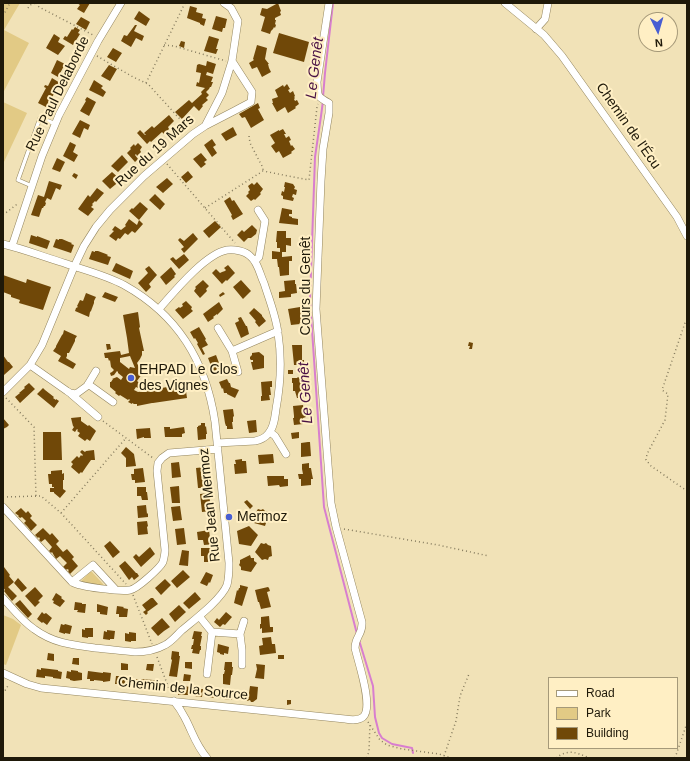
<!DOCTYPE html>
<meta charset="utf-8">
<style>
body{margin:0}
#map{position:relative;width:690px;height:761px;overflow:hidden;background:#f1e2b7;font-family:Helvetica,sans-serif}
canvas{display:block}
.frame{position:absolute;inset:0;border:4px solid #1f1909;pointer-events:none}
.legend{position:absolute;left:548px;top:677px;width:130px;height:72px;box-sizing:border-box;background:#ffefc4;border:1px solid #a59979;margin:0;padding:5px 7px;list-style:none;font-size:12px;color:#1f1909}
.legend li{display:flex;align-items:center;gap:8px;height:20px}
.legend b{width:20px;border:1px solid #a59979}
.north{position:absolute;left:638px;top:12px;width:40px;height:40px;box-sizing:border-box;background:#ffefc4;border:1px solid #a59979;border-radius:50%;rotate:175deg;font-size:11px;font-weight:700;line-height:16px;text-align:center;color:#1f1909}
.north::after{content:'';display:block;margin:auto;width:14px;height:18px;background:#485ed2;clip-path:polygon(50% 0,100% 100%,50% 72%,0 100%)}
</style>
<div id="map">
<canvas width="690" height="761"></canvas>
<div class="frame"></div>
<ul class="legend">
<li><b style="height:5px;background:#fff"></b>Road</li>
<li><b style="height:11px;background:#e2ca85"></b>Park</li>
<li><b style="height:11px;background:#704808"></b>Building</li>
</ul>
<div class="north">N</div>
</div>
<script>
const context = document.querySelector('canvas').getContext('2d');
context.lineJoin = 'round';
function paint(path, color) { context.fillStyle = color; context.fill(path, 'evenodd'); }
function stroke(path, color, width, dash) { context.strokeStyle = color; context.lineWidth = width; context.lineCap = dash ? 'butt' : 'round'; context.setLineDash(dash || []); context.stroke(path); }
function drawText(font, color, halo, rows, align = 'center') {
  context.font = font + ' Helvetica,sans-serif'; context.lineWidth = 4; context.setLineDash([]); context.textBaseline = 'middle'; context.strokeStyle = halo; context.fillStyle = color; for (const [text, x, y, turn = 0] of rows) {
    context.save(); context.translate(x, y); context.rotate((+turn || 0) * Math.PI / 180); context.textAlign = isNaN(turn) ? turn : align; if (halo) context.strokeText(text, 0, 0); context.fillText(text, 0, 0); context.restore();
  }
}
paint(new Path2D(`
 M3 3H20L4 30 29 43 3 93Z
 M3 102 27 113 3 164Z
 M90 572H92L104 585V586L80 582Z
 M3 615 13 619 21 625 6 665 3 664Z`), '#e2ca85');
stroke(new Path2D(`
 M323 97 325 73 333 3
 M323 101 321 116 315 157 310 300 324 507 357 634
 M359 640 373 686 375 717 379 733 382 738 392 744 412 748 413 753`), '#d87ecf', 2);
paint(new Path2D(`
 M77 3H90L84 13 77 9 80 5Z
 M278 3 281 11 280 12 281 15 275 18V20H276L275 24 276 25 275 28 274 27 273 29 271 31 270 34 261 31 265 17 260 15 262 8 267 9Z
 M190 6 197 8 196 12 203 14 202 18 206 19 204 26 200 24V23L187 18Z
 M139 11 150 19 146 26 134 19Z
 M216 16 227 19 225 28H223L222 32 212 29Z
 M81 17 90 22 86 30 76 24Z
 M135 25H137L134 31 144 36 142 41 136 38 131 47 121 41 124 35 127 36Z
 M75 27 80 30 78 33 80 34 73 45 63 39 65 36 67 37 72 29 73 30Z
 M279 33 309 42 304 62 273 53Z
 M54 34 60 38 58 42 65 46 58 55 46 48Z
 M209 36 219 39 216 49H218L216 54 204 51Z
 M181 41 185 42 184 48 179 46Z
 M257 45 267 48 265 59 269 64H268L269 68 271 72 262 77 257 67 252 69 249 63 254 60 253 59Z
 M113 48 122 53 116 62 107 57Z
 M57 60 65 64 58 77 51 73Z
 M207 61 216 64 213 74 207 72 206 75 213 77 211 82H213L211 87H210L209 89 206 92 209 95 206 98 208 100 202 105 203 106 199 111 194 106 182 119 175 112 189 100 192 103 202 94 201 92 205 88 196 86 197 82 199 83 201 73 196 72 197 65 199 64 206 66Z
 M109 65 117 69 110 81 101 76Z
 M52 78 60 83 50 101 51 102 48 108 38 103 46 88 44 87 45 85 48 86Z
 M94 80 103 86 101 88 106 92 103 97 89 90Z
 M287 84 290 89 288 90 290 93 293 91 295 96 294 97 295 98 294 99 295 101 297 100 299 104 295 107 296 108 288 113 285 107 277 112 272 103H273L272 99 278 97 275 90 283 85 284 87Z
 M87 97 96 102 89 116 80 111 86 101 85 100Z
 M258 103 260 108 258 109 264 120 251 128 245 117 242 118 239 114Z
 M169 115 174 121 168 127 169 129 164 134 162 132 151 142 150 141 147 144 137 133 140 130 145 135H146L144 133 152 126 154 128Z
 M80 120 90 125 88 130 84 128 80 138 72 134Z
 M233 127 237 135 226 141 221 134Z
 M283 129 286 134H284L286 138 289 136 291 140 289 141 291 146 292 145 295 149 291 152 292 153 283 158 279 151 276 153 271 146 275 143 270 135 279 130V131Z
 M212 139 216 145 213 147 217 153 212 157 204 145Z
 M70 142 76 145 73 152 78 155 74 162 63 156Z
 M138 143 142 147 140 150 141 152 137 156 136 154 135 155 138 159 135 162 127 153 131 149 130 148 134 144 135 146Z
 M201 153 207 160 204 162 206 164 201 168 193 159Z
 M122 155 128 162 118 172 111 166Z
 M57 158 65 162 60 172 52 169Z
 M188 171 193 177 186 183 181 177Z
 M112 172 121 180 110 189 102 181Z
 M74 173 78 175 76 179 72 176Z
 M167 178 173 184 163 193 156 187Z
 M49 181 62 185 60 190 56 188 51 200 47 198 45 202 46 203 45 206H44L43 208H42L39 217 31 215 38 195 44 197Z
 M257 182 263 189 260 193 261 194 255 200 254 199 251 201 246 196 249 193 248 192 250 190 248 186 252 183 254 185Z
 M285 182 293 184 295 187 294 189 297 190 296 195 293 194 292 197 294 198 293 201 283 199V196L281 195 282 191 284 192 285 187H284Z
 M97 188 104 193 96 202 95 201 92 204 93 205 91 207 94 209 88 216 78 209 88 195 90 197Z
 M155 194 165 204 160 210 149 200Z
 M230 197 232 201 234 200 243 214 233 220 231 216 232 215 224 201Z
 M140 202 148 209 139 220 129 211 132 208 133 209Z
 M282 208 292 210V214H289V216L292 217V218L298 219V225L279 223Z
 M129 219 137 225 139 220 143 224 135 233 132 231 128 235 125 233 120 239 118 238 116 241 109 236 114 231 112 230 115 226 121 230 126 226 125 225Z
 M215 221 221 227 209 238 203 231Z
 M252 225 257 230 256 234 251 238H248L244 242 237 235 242 230 244 232Z
 M277 231H286V238H291V246L286 245V252H282V257L292 256V261H289V275L280 276 279 267H278L277 259H272V251L280 252V248H277V242H276Z
 M193 233 198 239 184 253 181 249 184 247 178 240 180 238 184 241Z
 M31 235 37 237V236L50 241 47 249 29 243Z
 M56 239 59 240V239H62L69 242 72 243 71 244 74 245 71 253 53 247Z
 M92 251 95 252V251H98L106 254 108 255 107 256 111 257 108 265 89 259Z
 M184 254 189 260 179 269 170 259 173 257 176 260Z
 M116 263 133 271 130 279 112 271Z
 M228 265 235 273 227 281 226 280 222 284 212 273 216 269 220 273 222 272 225 271 226 270 224 268Z
 M149 266 157 275 149 284 151 287 146 292 138 283 148 273 145 269Z
 M171 267 176 274 174 276 175 277 166 285 160 277Z
 M3 275 26 283 27 279 51 287 43 310 19 303 20 300 11 297V295L3 292Z
 M203 280 209 286 206 289 207 291 200 298 194 291 196 288 195 287Z
 M241 280 251 291 243 299 233 287Z
 M295 280V284H296L297 293 291 294V297L279 298V292L285 291 284 281Z
 M105 292 118 297 115 302 102 297Z
 M223 292 225 294 220 297 219 295Z
 M86 293 96 297 94 301V303L91 311 90 312 89 317 75 311 76 308 78 307 77 306 80 300 83 301Z
 M186 301 192 307 191 309 193 311 183 319 175 310 179 307 180 308 183 306 182 304Z
 M219 302 223 309 217 315V314L213 317 214 318 208 322 203 314Z
 M300 307 302 316H303L304 322 299 323 300 324 291 325 288 309Z
 M254 308 262 315V316L266 321 259 327 255 322 256 321 249 313Z
 M138 312 140 327 139 328 144 351H142V355L140 359 137 363 142 374 137 381 141 384 138 388 136 387 134 390 138 392 185 384 187 398 153 403H152L137 406V404H134L132 403V404L128 402 130 400 129 399 128 400 120 395 119 396 115 393 116 392 110 387V382H111L113 379H112L117 377 121 380 123 377 118 373V372L117 371 114 375 111 376 110 373 112 372 114 370 111 367 110 360 109 361 108 358H105L104 353 120 351 121 355 129 353 127 338 123 315ZM130 356 135 368 130 367 129 369 120 362V358Z
 M241 317 246 326H247L249 334 241 338 235 323 239 321 238 318Z
 M199 327 206 339 205 340 208 345 202 348 205 354 203 355 197 344 198 343 195 338 194 339 190 332Z
 M64 330 77 336 75 339V341L69 353H67V356L66 358 76 364 73 369 58 361 61 356 53 351 56 347V346L62 335 63 334Z
 M469 342 473 343 472 349H469L470 346H468Z
 M106 344H110L111 349 107 350Z
 M292 345H302V360H304V365H294Z
 M259 352 264 356V368L253 370 251 362H253V360H251L250 359V357L252 355V353Z
 M3 355 8 362H9L13 367 4 375 3 373Z
 M216 355 219 363 221 362 223 368 213 371 208 358Z
 M288 370H293V374H288Z
 M298 377 302 380 303 390 304 389 305 398H297L295 391H293V383H292V378H297Z
 M227 379 229 383H230L231 387 239 390 235 398 227 394V393H224L223 388 222 389 219 382Z
 M272 381V387H270L271 395H269L270 400 261 401V396H262L261 382Z
 M29 383 35 389 20 403 15 397 20 393H19L25 388 24 387Z
 M43 388 45 390 54 397 53 398 56 400V399L59 401 54 408 37 394Z
 M303 405 304 410H305L306 417 303 418V424L294 425 293 418H294V416L293 406Z
 M233 409 234 416 233 417V422H232L233 429H227V426H226L225 423 223 410Z
 M81 417V421L88 426 89 425 94 429 96 431 90 441 87 439 85 441 78 436 80 433 77 431 78 430 77 429 75 432 72 430 74 427 73 426 71 418Z
 M3 418 9 425 7 427 3 429Z
 M256 420 257 432 249 433 247 421Z
 M201 423H205V427L206 426 207 434H206V439L198 440 197 427H198V426L201 425Z
 M164 427H170V429L184 427 185 433 182 434V437H165Z
 M150 428 151 438H144V437L137 439 136 429Z
 M43 432H61L62 460H43Z
 M299 432V438L292 439 291 433Z
 M308 442H310L311 456 301 457V443Z
 M126 447 134 454 136 466 126 467V458L121 453Z
 M82 450 85 452 86 451 94 450 95 460H91L86 467 82 473 81 472 79 474 71 467 73 464 71 462 77 456 79 458 81 455 82 456 83 455 80 452Z
 M273 454 274 463 259 464 258 455Z
 M242 459V461H246L247 473 235 474 234 464H236L235 460Z
 M179 462 181 477 172 478 171 463Z
 M309 463V468H311L312 474 313 479H311V485L301 486V479H299L298 474H303L302 469V464Z
 M205 467 206 474 207 473 208 477 206 478V488H198L196 468Z
 M143 468 145 482 135 483V480H132L131 474H134V469Z
 M62 470V474L64 473V480H63V489L66 491 60 498 54 493V492H50V488H54V487H52V484H49L48 474H51V471Z
 M267 476H284V479H288V486L280 487 279 485 268 486Z
 M179 486 180 503H172L170 487Z
 M137 487H146V492H147L148 500H142L141 496H137Z
 M209 493 211 511 202 512 200 494Z
 M247 500 253 506 250 509 244 502Z
 M146 505 147 514 148 513V517L138 518 137 506Z
 M180 506 182 520 173 521 171 507Z
 M21 508 26 513 28 511 32 516 30 518 37 525 31 531 27 526 24 523 26 521 22 517 20 518 18 516H19L15 513Z
 M258 509 261 510 263 509 265 511 268 512 269 522 266 523 265 526 254 523 253 513 256 512Z
 M147 521 148 526 147 527 148 534 138 535 137 522Z
 M249 526 258 535 251 546 239 544 237 531Z
 M43 528 50 535 52 533 59 541 56 544 63 552 67 549 74 557 72 559 78 566 70 574 68 571 69 570 67 569 66 570 63 567 67 563 60 556 56 559 52 552 51 553 49 551 52 547 45 539 41 542 39 540 40 539 39 537 38 538 35 535Z
 M184 528 186 544 177 545 175 529Z
 M209 530 210 538 215 537 216 544 204 545 203 540H198L197 532Z
 M110 541 120 552 113 558 104 546Z
 M261 543 264 544 266 543 268 545 271 546 272 556 269 557 268 560 265 559 262 560 255 552Z
 M150 547 155 554 141 567 133 557 136 554 139 557Z
 M201 548H215V562H204V556H201Z
 M182 550 189 551 188 566 179 565Z
 M250 555 251 558H254V561L257 563 251 572 241 570V567L239 565 240 563V560Z
 M125 561 136 573H137L139 576 134 580 132 577 129 580 119 566Z
 M4 567 10 575 9 576 14 582 8 587 17 596 12 601 4 591 5 590 3 587V568Z
 M183 570 190 577 177 588 171 581Z
 M206 572 213 575 210 583 209 582 207 586 200 583Z
 M18 578 27 588 22 592 14 583Z
 M165 579 171 585 161 595 155 588Z
 M240 585 248 587 242 606 234 603 237 590 238 591 239 588H240Z
 M35 587 43 596 38 601 40 602 35 607 25 596Z
 M268 587 269 588 270 591 267 592 271 607 261 609 259 602H258L255 590Z
 M195 592 201 599 189 609 183 603Z
 M56 593 62 597 61 598 65 601 60 607 53 603 54 601 52 600Z
 M151 598H153L158 604 147 612 148 613 146 615 143 612 146 610 142 605Z
 M20 600 32 614 28 618 15 604Z
 M75 602 82 603V604H86L85 613 77 612 78 610H74Z
 M97 604 108 607 107 615 100 614V612H97Z
 M179 605 186 612 175 622 169 614Z
 M117 606 124 607 123 608 128 609 127 617H119V614H116Z
 M42 612 44 614 46 613 52 618 47 625 43 622 42 623 37 619Z
 M226 612 232 617 225 625 223 624 220 627 214 622 217 618 219 620Z
 M269 616 270 627H273V632L262 633V628L260 629V624H261V617Z
 M162 618 170 627 164 631 158 636 151 628Z
 M61 624 64 625 65 624 72 626 70 634 65 633V634L59 632Z
 M85 628H93V637H88V638L82 637V629L85 630Z
 M107 630 115 631 114 639H110V640L103 639 104 631 107 632Z
 M194 631 202 632 201 636H202L200 646H201V650H200L199 654 192 653 193 649H191L192 645H193L194 639H192Z
 M129 632 136 633V641H131V642L125 641V633L129 634Z
 M271 637 272 644H275L276 653 260 655 259 646 263 645 262 638Z
 M218 644 229 647 228 654 224 653V655L220 654V653L217 652Z
 M172 651 179 652V656H180L177 677 169 676 172 660 171 659Z
 M48 653 54 654V661L47 660Z
 M278 655H284V659H278Z
 M73 658H79V665L72 664Z
 M185 662H192V669L185 668Z
 M225 662H232V667H233L232 675H231L230 685 223 684V674H224L225 670H224Z
 M121 663 128 664V670H121Z
 M147 664H154L153 671 146 670Z
 M256 664 265 665 264 679 255 678 257 669Z
 M41 668 58 670V671L62 672 61 679 53 678V677L45 676V678L36 677 37 669 41 670Z
 M71 670 78 671V672L82 673V680L74 681 70 680V679L66 678 67 671 71 672Z
 M88 671 103 673V672L111 673 110 681 103 682V681L94 680V681H90V679H87Z
 M184 674 191 675 190 681H183Z
 M116 676H127V677L131 678V685H127V686L119 685V684H115Z
 M136 679 141 680V679L153 680 161 682 160 690 152 689V687H144V688L136 687Z
 M183 686 199 688V689H203L202 697 194 696V695H178V687H183Z
 M250 686 258 687 257 699 253 702H251L250 700 247 701 244 697 249 693Z
 M212 689 229 691V692H232V700L224 699V698L216 697V698L208 697V690H212Z
 M287 700H291V704L287 705Z`), '#704808');
const lane = new Path2D(`
 M32 186 18 180 40 118 56 124`);
const street = new Path2D(`
 M505 3 544 35 562 56 677 217 687 236
 M536 29 545 19 548 3
 M205 126 234 111 251 102 252 92 232 61
 M3 244C24 249 44 257 64 263 84 270 105 275 124 285 178 315 206 361 215 422L229 563C229 570 229 578 227 585 221 600 194 620 181 631 176 636 171 642 165 645 156 650 145 652 135 652 121 651 108 649 95 648 71 645 53 643 34 629 22 621 13 609 3 598
 M12 246 42 156 59 115 98 41 121 3
 M255 261 259 257 265 221 258 210
 M159 309C174 292 205 254 227 250 234 249 245 251 250 256 258 262 260 275 264 283 269 299 276 316 278 333 282 359 281 382 276 409 275 417 274 428 268 434 264 439 260 440 255 441L217 443
 M218 328 232 351 238 372
 M232 351 278 331
 M30 365 67 391 70 393 76 394 87 386 96 371
 M88 384 113 402
 M3 392 30 365 42 345 74 267 84 246 96 227 110 210 144 176 193 134 205 126 222 93 232 61 238 21 231 8 224 3
 M71 394 98 417
 M270 432 275 436 286 454
 M3 507 72 582C80 587 122 592 130 590 137 589 160 568 163 562 164 558 165 554 165 550L157 471 158 463 162 458 169 453 218 449
 M72 582 93 565 116 590
 M199 616 212 632 207 674
 M212 632 240 634
 M242 665V650L240 634 244 621
 M3 673 27 684 41 688 345 719C351 720 358 721 363 717 374 707 358 662 355 648 355 636 363 635 362 622L336 527 331 503 316 309 321 181 323 149 329 113V103C316 96 318 96 317 82L329 3
 M174 701C178 706 182 712 185 718 193 733 195 744 207 758`);
stroke(lane, '#93855e', 4.5);
stroke(street, '#93855e', 8);
stroke(new Path2D(`
 M36 3 39 7 93 35
 M28 8 30 5 36 3
 M3 16 10 3
 M164 45 174 46 226 61
 M97 56 133 77 148 84 188 128
 M146 83 185 3
 M249 136 250 143 263 168V171
 M167 164 235 243
 M205 208 263 171 309 180 317 107 318 104
 M3 215 16 205H18
 M687 320H686L662 390 668 394 665 420 647 454 646 460 651 466 687 491
 M6 398 34 427 36 497
 M103 421 153 458
 M3 497 41 496 61 513 126 584
 M61 513 126 438
 M344 529 438 545 489 556
 M133 595 152 644
 M157 657 171 694
 M3 694 9 684
 M368 722 380 740 387 745 402 749 439 754 451 758
 M444 756 456 721 460 696 469 674
 M367 758 369 751 370 723
 M556 758C568 749 576 752 589 758
 M675 758 687 723`), '#867c5f', 1.5, [1, 3]);
stroke(lane, '#fff', 3.5);
stroke(street, '#fff', 7);
for (const [x, y, r, color] of [
 [131,378,4,"#485ed2"],
 [229,517,4,"#485ed2"]
]) { const dot = new Path2D(); dot.arc(x, y, r, 0, 2 * Math.PI); context.fillStyle = color; context.fill(dot); stroke(dot, '#ffefc4', 1.5); }
drawText('14px', '#1f1909', '#ffefc4', [
 ["Rue Paul Delaborde",58,94,-64],
 ["Chemin de l'Écu",628,126,55],
 ["Rue du 19 Mars",155,151,-42],
 ["Cours du Genêt",306,286,-90],
 ["Rue Jean Mermoz",210,505,-96],
 ["Chemin de la Source",183,689,6]
]);
drawText('14px', '#1f1909', '#ffefc4', [
 ["EHPAD Le Clos",139,370],
 ["des Vignes",139,386],
 ["Mermoz",237,517]
], 'left');
drawText('italic 15px', '#491145', '#ffefc4', [
 ["Le Genêt",315,68,-83],
 ["Le Genêt",306,393,-94]
]);
</script>
